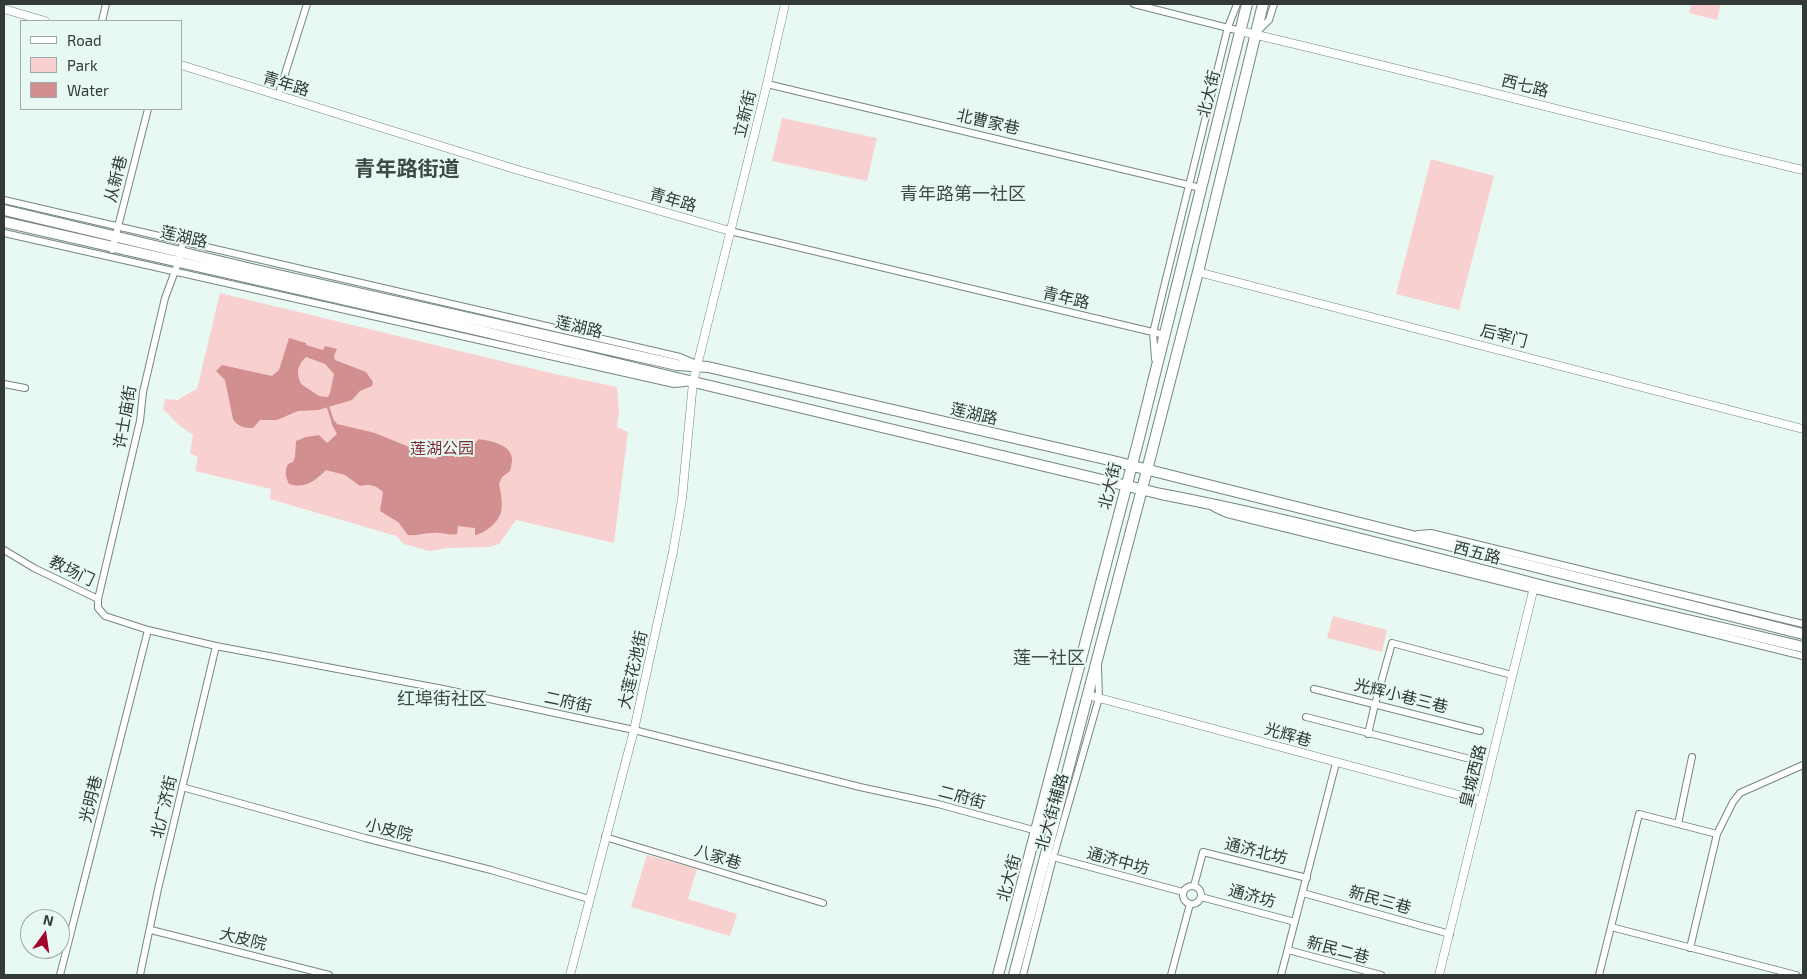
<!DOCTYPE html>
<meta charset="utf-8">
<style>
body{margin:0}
#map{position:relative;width:1807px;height:979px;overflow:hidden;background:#e8f9f3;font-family:"Exo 2",sans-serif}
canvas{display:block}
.frame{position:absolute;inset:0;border:5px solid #333937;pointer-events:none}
.legend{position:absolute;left:20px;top:20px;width:162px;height:90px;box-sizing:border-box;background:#e8f9f3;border:1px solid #a0aca8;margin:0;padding:6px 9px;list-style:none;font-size:15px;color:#333937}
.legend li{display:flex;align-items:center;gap:10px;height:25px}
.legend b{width:25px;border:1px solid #a0aca8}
.north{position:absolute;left:20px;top:909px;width:50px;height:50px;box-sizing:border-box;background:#e8f9f3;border:1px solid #a0aca8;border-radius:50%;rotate:14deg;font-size:14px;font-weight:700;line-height:20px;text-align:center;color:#333937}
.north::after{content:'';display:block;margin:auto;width:18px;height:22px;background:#a2032b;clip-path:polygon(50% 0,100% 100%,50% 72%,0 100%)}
</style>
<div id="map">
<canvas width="1807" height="979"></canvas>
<div class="frame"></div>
<ul class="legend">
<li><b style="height:6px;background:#fff"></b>Road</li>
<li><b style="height:14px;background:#f9d0d0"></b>Park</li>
<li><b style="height:14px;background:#d28f90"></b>Water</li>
</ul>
<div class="north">N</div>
</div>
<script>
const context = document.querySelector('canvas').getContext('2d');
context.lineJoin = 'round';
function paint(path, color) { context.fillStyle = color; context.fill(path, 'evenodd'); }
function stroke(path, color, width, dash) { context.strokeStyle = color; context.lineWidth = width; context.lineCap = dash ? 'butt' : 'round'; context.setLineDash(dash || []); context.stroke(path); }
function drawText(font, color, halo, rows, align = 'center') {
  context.font = font + ' "Exo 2","Noto Sans SC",sans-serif'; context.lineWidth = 4; context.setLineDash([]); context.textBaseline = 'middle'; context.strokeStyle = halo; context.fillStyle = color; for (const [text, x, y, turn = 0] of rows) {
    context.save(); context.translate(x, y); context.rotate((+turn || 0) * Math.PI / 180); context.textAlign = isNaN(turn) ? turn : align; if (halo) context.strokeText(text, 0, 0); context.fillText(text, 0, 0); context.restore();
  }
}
paint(new Path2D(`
 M1691 4H1721L1717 20 1689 13Z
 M782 118 877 138 867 181 772 161Z
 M1431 159 1494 176 1459 310 1396 294Z
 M220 293 555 374 617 387 619 412 617 427 628 432 614 543 516 520 499 544 490 547 448 548 429 551 404 544 396 536 270 499 271 489 195 471 198 457 190 453 193 435 180 426 163 409 165 399 178 400 187 394 197 389Z
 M1333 616 1387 630 1382 652 1327 638Z
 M647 855 697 869 688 899 737 914 730 936 631 907Z`), '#f9d0d0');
paint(new Path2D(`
 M289 338 306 343V345L323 350 325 346 337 349 334 356 335 360 366 372 373 382 372 386 360 391 352 400 318 410 298 411 277 420H260L253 428C244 428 238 427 233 419L225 380 216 371 222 365 272 376 279 370ZM306 357 325 364 334 374 330 393 328 397 319 396 301 384C296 372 297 366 306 357Z
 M335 421 337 424 375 433 419 451V456L436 459 438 455C456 459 467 452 479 439 490 441 511 444 512 459 512 463 511 468 510 471L502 477 499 484C501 492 503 504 501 512 499 522 484 534 475 535V528L458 526 457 534C449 536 441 532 433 533 424 533 417 536 408 535L398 522 380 511 383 492C375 485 370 484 360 486L345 475 326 470C315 481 305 489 289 484 286 477 284 472 288 464L293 462 295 457 296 441 306 437 319 435 327 443 337 434 331 423Z`), '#d28f90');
stroke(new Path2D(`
 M328 407 333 422`), '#d28f90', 2.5);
const minor = new Path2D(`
 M1134 4 1240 31
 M102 21 106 4
 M1257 32 1269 20 1274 4
 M767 84 1201 188
 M278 96 307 4
 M4 200 680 357 694 363
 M730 231 1165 335
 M4 233 674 384 685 383
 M183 242 178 263 165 298 143 392 140 421 98 599V608L105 616 148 630 216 646 443 689 634 730 860 787 938 804 1037 831
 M112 250 148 109
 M1155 359 1153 333 1162 295 1228 27 1237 4
 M4 384 25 388
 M1214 508 1227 514 1803 656
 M1418 534 1431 533 1803 624
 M4 550 34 568 98 599
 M1314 689 1480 731
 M1306 717 1470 759
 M1368 734 1375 704 1392 643 1512 675
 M182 787 365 838 491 870 589 899
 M1678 824 1692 757
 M605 837 823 903
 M1049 856 1183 892
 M1183 895a9 9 0 1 1 18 0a9 9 0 1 1-18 0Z
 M1194 886 1203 852 1307 878
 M1303 893 1450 934
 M1201 897 1295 922
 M1611 927 1796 975
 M151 930 329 975
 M1690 948 1717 834 1733 802 1740 793 1803 765
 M1288 950 1381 975
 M60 975 148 630
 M140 975 158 889 216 646
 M1023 975 1053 858 1099 698 1098 667
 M1171 975 1190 904
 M1281 975 1336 763
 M1599 975 1639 814 1717 834`);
const tertiary = new Path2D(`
 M4 9 45 21
 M1240 31C1428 75 1615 125 1803 170
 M181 65 518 170 730 231
 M1198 272 1803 429
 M1088 695 1481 801
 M570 975 634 730 673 552 682 499 693 382 767 84 785 4
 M1439 975 1535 583`);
const primary = new Path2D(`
 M4 210 256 270 677 365 708 367 1109 460 1803 634
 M4 222 481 331 1161 494C1286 518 1408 551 1532 583 1622 606 1713 625 1803 647
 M998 975 1137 446 1247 4
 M1014 975 1147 470 1198 272 1263 4`);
stroke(minor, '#768581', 8);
stroke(tertiary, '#768581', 9);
stroke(primary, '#768581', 12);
stroke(minor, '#fff', 6);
stroke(tertiary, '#fff', 8);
stroke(primary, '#fff', 10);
drawText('16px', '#333937', '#e8f9f3', [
 ["青年路",286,84,17],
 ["西七路",1525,86,14],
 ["北大街",1209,94,-76],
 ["立新街",745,114,-76],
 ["北曹家巷",988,122,13],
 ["从新巷",116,179,-76],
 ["青年路",673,200,16],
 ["莲湖路",184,237,13],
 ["青年路",1066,298,13],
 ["莲湖路",579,327,13],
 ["后宰门",1504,336,15],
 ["莲湖路",974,414,13],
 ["许士庙街",125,417,-80],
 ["北大街",1110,486,-76],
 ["西五路",1477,553,14],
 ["教场门",72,571,26],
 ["大莲花池街",633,670,-77],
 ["光辉小巷三巷",1401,696,14],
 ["二府街",568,702,12],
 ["光辉巷",1288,735,16],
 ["皇城西路",1473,776,-76],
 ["二府街",962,797,15],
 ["光明巷",91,799,-76],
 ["北广济街",164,807,-77],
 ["北大街辅路",1052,812,-74],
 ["小皮院",389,830,14],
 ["通济北坊",1256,851,14],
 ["八家巷",718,857,17],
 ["通济中坊",1118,861,15],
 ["北大街",1009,878,-75],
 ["通济坊",1252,896,15],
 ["新民三巷",1380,900,16],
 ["大皮院",243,939,14],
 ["新民二巷",1338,950,15]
]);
drawText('16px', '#7c2c32', '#e8f9f3', [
 ["莲湖公园",442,449]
]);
drawText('18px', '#3d4b46', '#e8f9f3', [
 ["青年路第一社区",963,194],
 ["莲一社区",1049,658],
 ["红埠街社区",442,699]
]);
drawText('bold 21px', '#3d4b46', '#e8f9f3', [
 ["青年路街道",407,169]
]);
</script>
